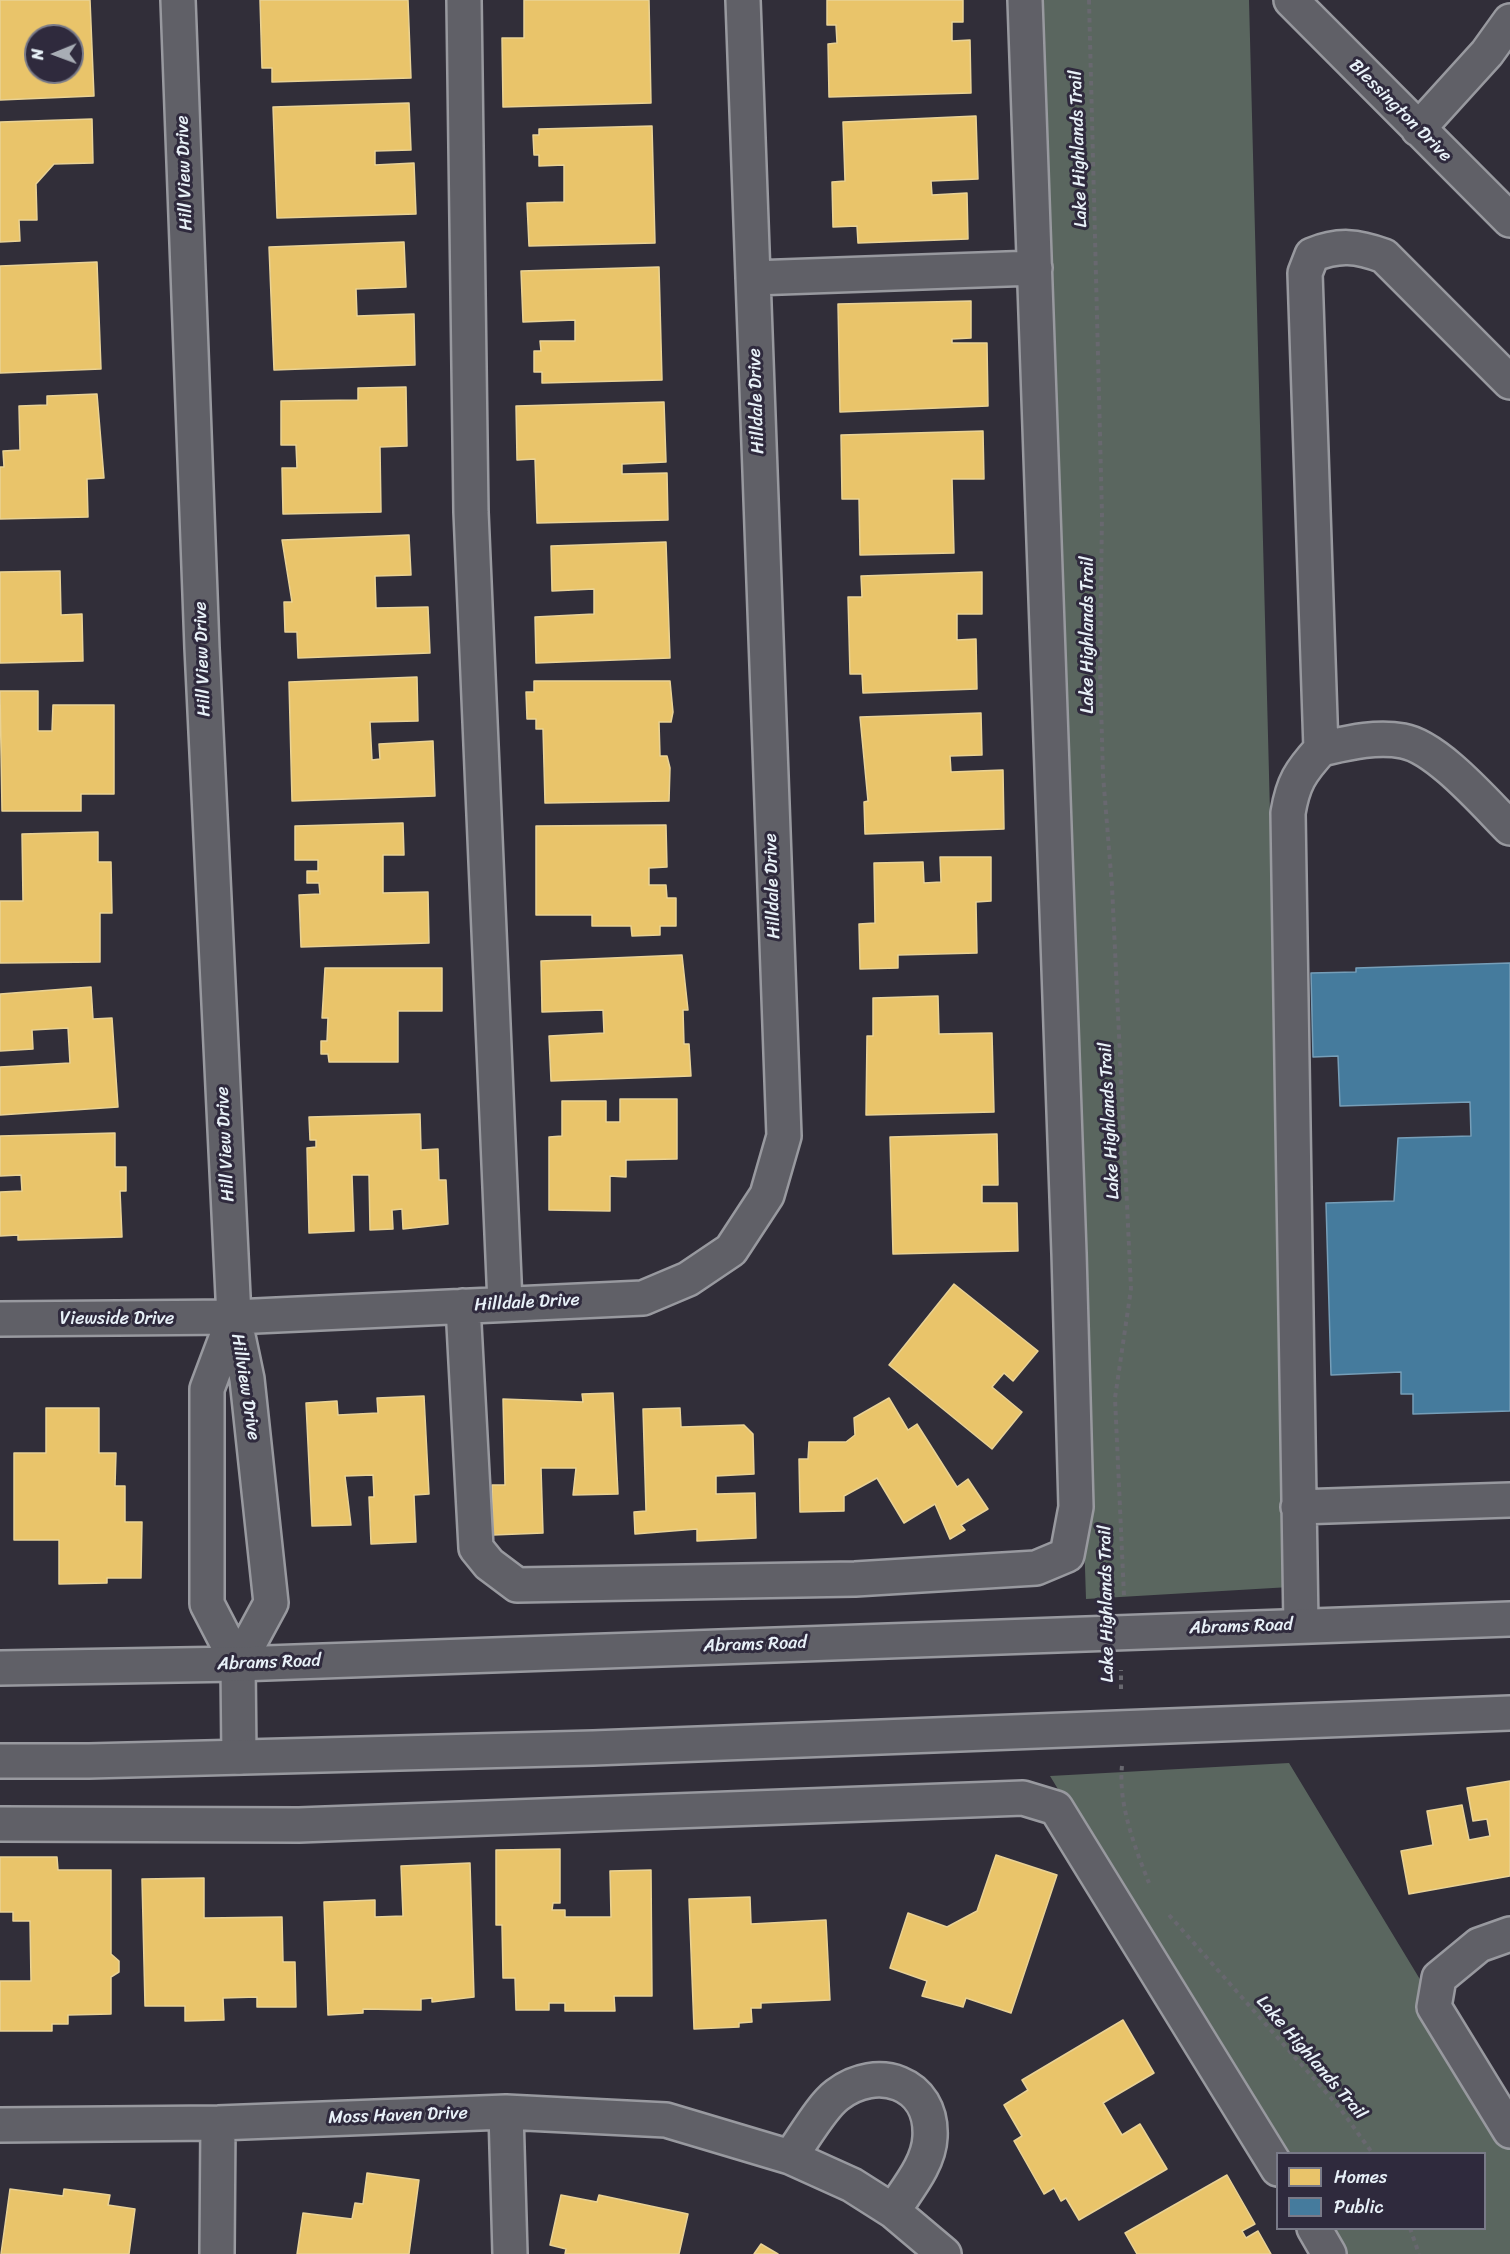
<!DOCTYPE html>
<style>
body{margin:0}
#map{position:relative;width:1510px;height:2254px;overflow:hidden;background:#312e39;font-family:Sriracha,sans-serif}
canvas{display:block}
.legend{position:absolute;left:1276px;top:2152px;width:210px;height:78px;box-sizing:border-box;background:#2f2a3d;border:2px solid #797a88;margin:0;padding:8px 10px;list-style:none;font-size:18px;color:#e8f1f8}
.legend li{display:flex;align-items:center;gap:12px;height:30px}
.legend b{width:30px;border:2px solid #797a88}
.north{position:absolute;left:24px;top:24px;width:60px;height:60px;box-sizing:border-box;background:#2f2a3d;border:2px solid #797a88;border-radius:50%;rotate:269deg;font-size:16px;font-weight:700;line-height:24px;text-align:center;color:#e8f1f8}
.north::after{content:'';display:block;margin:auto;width:21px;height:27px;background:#a8adb5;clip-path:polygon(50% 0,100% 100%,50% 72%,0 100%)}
</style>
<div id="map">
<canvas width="1510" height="2254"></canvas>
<ul class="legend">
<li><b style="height:16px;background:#e9c46a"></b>Homes</li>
<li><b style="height:16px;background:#457b9d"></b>Public</li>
</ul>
<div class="north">N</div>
</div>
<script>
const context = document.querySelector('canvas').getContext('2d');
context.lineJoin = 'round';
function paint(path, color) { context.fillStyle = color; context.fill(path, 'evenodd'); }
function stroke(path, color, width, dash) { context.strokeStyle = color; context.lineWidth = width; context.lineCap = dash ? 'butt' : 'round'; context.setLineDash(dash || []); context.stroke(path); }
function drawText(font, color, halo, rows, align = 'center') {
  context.font = font + ' Sriracha,sans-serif'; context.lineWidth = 6; context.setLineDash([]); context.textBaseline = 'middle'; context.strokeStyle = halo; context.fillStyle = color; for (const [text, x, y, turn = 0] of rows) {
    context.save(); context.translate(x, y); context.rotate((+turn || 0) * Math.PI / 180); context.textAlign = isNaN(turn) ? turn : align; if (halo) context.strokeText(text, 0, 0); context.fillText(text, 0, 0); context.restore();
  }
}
paint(new Path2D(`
 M1035 0H1249L1290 1587 1086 1599Z
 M1289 1763 1510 2128V2254H1341L1325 2229 1484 2228V2154L1279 2153 1050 1776Z`), '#5a665f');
const homes = new Path2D(`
 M0 0H90L94 96 0 100ZM36 36H72V72H36Z
 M260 0H408L411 78 272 82V68H262Z
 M524 0H649L651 103 503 107 502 38H524Z
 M827 0H963V22H952V41L970 40 971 93 829 97 828 44 837 43 836 25H827Z
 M409 103 411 150 375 151V165L414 163 416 214 277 218 273 107Z
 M976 116 978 179 931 181 932 195 967 193 968 239 858 243 857 226 833 227 832 182 845 181 843 122Z
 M92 119 93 163 54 164 36 184 37 220H19L20 241 0 242V122Z
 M652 126 655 243 529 246 527 203 564 202V165L539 166V155H534L533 135H539V129Z
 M404 242 406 287 356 289 357 316 414 314 415 365 274 370 269 247Z
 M97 262 101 369 0 373V266Z
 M659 267 662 380 542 383V372H534V351H541L540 341H575V320L523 322 521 271Z
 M971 301V338L952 339V343H987L988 406 840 412 838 304Z
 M406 387 407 446 380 447 381 512 283 514 282 468H297L296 445H281V401L358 400V388Z
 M97 394 104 478 87 479 88 517 0 519V467H4L3 451 20 450 19 406 47 405V396Z
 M664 402 666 462 622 464V474L667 473 668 520 537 523 535 459 517 460 516 406Z
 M983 431 984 479H952L954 553 860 555 859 499H842L841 435Z
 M409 535 411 575 375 576 376 608 428 607 430 653 298 658 297 632H285L284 602H292L282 540Z
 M666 542 670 658 536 663 535 617 594 614V589L552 591 551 546Z
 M60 571 61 615 82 614 83 661 0 663V572Z
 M982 572V614H957V640L976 639 977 689 863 693 862 674H850L848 597H862L861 576Z
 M417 677 418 721 370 722 372 760 380 759 379 744 433 741 435 796 292 801 289 682Z
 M534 681H670L673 712 671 722H659L660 756H667L670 768 669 801 545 803 543 729H536V719H527L526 692H534Z
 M0 691H38V731H52L53 705H114V794H81V811H2Z
 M981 713 982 755 950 756 951 772 1003 770 1004 829 865 834 864 802 868 801 860 717Z
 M403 823 404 855H383V893L428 892 429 943 301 947 299 895 320 894 319 883H307V871H318V860H295V826Z
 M666 825 667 867 649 868V885H666L667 898H676V926H660V935L632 936 631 926H592V915H536V826Z
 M98 832V862H111L112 913H100V962L0 963V901H23L22 834Z
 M940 857H991V901L976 902 977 953 898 955V968L860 969 859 924 875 923 874 863 923 862 924 883 941 882Z
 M682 955 688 1010H683L684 1044H689L691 1076 551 1081 549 1036 604 1033 603 1010 542 1012 541 961Z
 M325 968H442V1011H398V1062H329L328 1054H321V1041H327L328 1018H322Z
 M91 987 93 1019 112 1018 118 1107 0 1115V1067L70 1063 68 1028 32 1030 33 1049 0 1051V994Z
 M938 996 939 1034 992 1033 994 1112 866 1115 867 1036H873V998Z
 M620 1099H677V1159L626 1160V1177L610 1176V1211L549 1210V1137L562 1136V1101H606V1122H620Z
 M420 1114 421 1150 438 1149 439 1180H446L448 1224 403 1229 402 1209 392 1210 393 1229 370 1230 369 1175H352L354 1231 309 1233 307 1148 316 1147V1140H310L309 1117Z
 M115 1133V1167H126V1191H120L122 1237 18 1240V1235L0 1236V1192L22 1191 21 1175 0 1176V1136Z
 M997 1134 998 1185H982V1203H1017L1018 1251 893 1254 890 1137Z
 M954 1284 1038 1351 1013 1381 1004 1373 992 1387 1022 1412 992 1449 889 1365Z
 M613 1393 618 1494 573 1495 576 1468H541L543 1533 493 1535 492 1485H505L503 1399 583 1402 582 1394Z
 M424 1396 429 1494 414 1495 416 1542 371 1544 369 1497H374L373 1475 345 1476 351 1525 312 1526 306 1403 337 1401 338 1415 378 1413 377 1398Z
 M889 1398 908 1430 917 1424 957 1487 968 1479 988 1509 961 1525 965 1530 950 1539 935 1504 904 1523 877 1478 844 1496V1511L800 1512 799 1459H808L809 1442H846L855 1435 854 1418Z
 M46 1408H99V1453H116L115 1486H125V1522H142L141 1578H107V1583L59 1584V1540H14V1453H46Z
 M680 1408 681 1427 744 1425 753 1434 754 1474 716 1476V1494L755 1493 756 1538 697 1541V1529L635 1534 634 1512 646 1511 643 1409Z
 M1510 1781V1876L1409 1894 1401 1851 1433 1845 1427 1811 1462 1805 1469 1840 1490 1836 1487 1819 1473 1821 1467 1788Z
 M560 1849V1903H553L552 1910H565V1917H611L610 1871 651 1870 652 1996H614L615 2011H565V2003H549V2010H516L515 1978H503L502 1925H496V1850Z
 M996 1855 1057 1875 1011 2013 966 1998 963 2007 922 1996 927 1981 890 1968 908 1913 947 1927 977 1911Z
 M0 1857H57L58 1870H111V1954L119 1961V1972L111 1977V2014L68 2015V2024H52V2031H0V1981H31L30 1921H13V1912H0Z
 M470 1863 474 1997 432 2002V1998L421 1999V2010L363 2009V2013L328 2015 324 1902 375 1900V1917L403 1916 401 1866Z
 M204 1878V1918L282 1917 283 1962H295L296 2007H257V1997L223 1998 224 2020 185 2021V2006H145L142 1879Z
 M750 1897 751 1924 826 1920 830 2000 761 2003V2008H751L752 2022 739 2023V2027L694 2029 689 1899Z
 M1123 2020 1154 2073 1103 2103 1122 2135 1140 2124 1167 2169 1079 2220 1066 2198 1061 2201 1054 2188 1044 2194 1014 2141 1022 2136 1004 2105 1028 2090 1022 2080Z
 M367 2173 419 2180 409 2254H297L303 2213 352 2219 355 2203 363 2204Z
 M1227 2175 1255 2224 1242 2231 1246 2238 1258 2231 1271 2254H1137L1125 2233Z
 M10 2189 63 2196 64 2189 110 2195 108 2205 135 2209 129 2254H1Z
 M561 2195 597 2202 599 2195 688 2214 679 2254H565L566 2249 550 2245Z
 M761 2244 778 2254H754Z`);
paint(homes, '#e9c46a');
stroke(homes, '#e9d295', 1.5);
const public = new Path2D(`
 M1510 963V1411L1413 1414V1394H1401V1372L1331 1375 1326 1203 1394 1201 1398 1138 1471 1136 1470 1102 1340 1106 1338 1056 1313 1057 1311 973 1356 972V968Z`);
paint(public, '#457b9d');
stroke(public, '#769eb8', 1.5);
const minor = new Path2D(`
 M178 0 202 648 234 1317 247 1379 271 1603 238 1664
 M464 0 471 512 505 1303
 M1291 0 1510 220
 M1418 129 1487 53 1510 21
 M753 278 1035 268
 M1321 749C1348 743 1375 736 1403 741 1437 747 1485 803 1510 828
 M463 1306 476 1548 489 1564 517 1585 855 1579 1036 1568 1067 1555 1076 1507 1069 1253 1025 0
 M234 1317 207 1389V1604L238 1664 239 1757
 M0 1319 234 1317 643 1298 688 1279 731 1250 767 1195 784 1136 743 0
 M1298 1507 1510 1500
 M1301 1625 1288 813C1293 783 1300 772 1321 749L1305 273 1312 255C1339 244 1357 246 1384 256L1510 382
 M0 1824 299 1825 1023 1798 1056 1808 1278 2169
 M1510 1934 1479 1945 1439 1978 1434 2007 1510 2131
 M506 2112 510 2254
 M0 2125 218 2123 506 2112 666 2120 790 2157 852 2185 893 2211 944 2254
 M790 2157C803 2140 821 2107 837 2095 877 2064 933 2082 930 2137 929 2164 907 2189 893 2211
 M1314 2228 1329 2254
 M217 2254 218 2123`);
const major = new Path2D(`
 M0 1668 238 1664 1510 1619
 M0 1761H89L593 1748 1510 1713`);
stroke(minor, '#98999f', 38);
stroke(major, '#98999f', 38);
stroke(new Path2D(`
 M1089 0 1102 514 1100 667 1103 775 1112 886 1131 1289 1115 1398 1124 1596
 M1121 1689V1670
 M1122 1766C1118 1804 1135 1848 1149 1883
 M1169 1915 1339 2107 1373 2154
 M1410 2228 1419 2254`), '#68686f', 4, [4.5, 4.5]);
stroke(minor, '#606067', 33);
stroke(major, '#606067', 33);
drawText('18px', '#e8f1f8', '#2f2a3d', [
 ["Blessington Drive",1400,111,45],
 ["Lake Highlands Trail",1079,149,-92],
 ["Hill View Drive",185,173,-92],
 ["Hilldale Drive",757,401,-92],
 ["Lake Highlands Trail",1088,635,-90],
 ["Hill View Drive",203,659,-92],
 ["Hilldale Drive",773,886,-92],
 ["Lake Highlands Trail",1110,1121,-93],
 ["Hill View Drive",226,1144,-93],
 ["Hilldale Drive",527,1303,-3],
 ["Viewside Drive",117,1319],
 ["Hillview Drive",245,1387,81],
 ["Lake Highlands Trail",1107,1604,-91],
 ["Abrams Road",1241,1627,-2],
 ["Abrams Road",755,1645,-2],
 ["Abrams Road",269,1663,-2],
 ["Lake Highlands Trail",1311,2058,49],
 ["Moss Haven Drive",398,2116,-2]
]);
</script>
